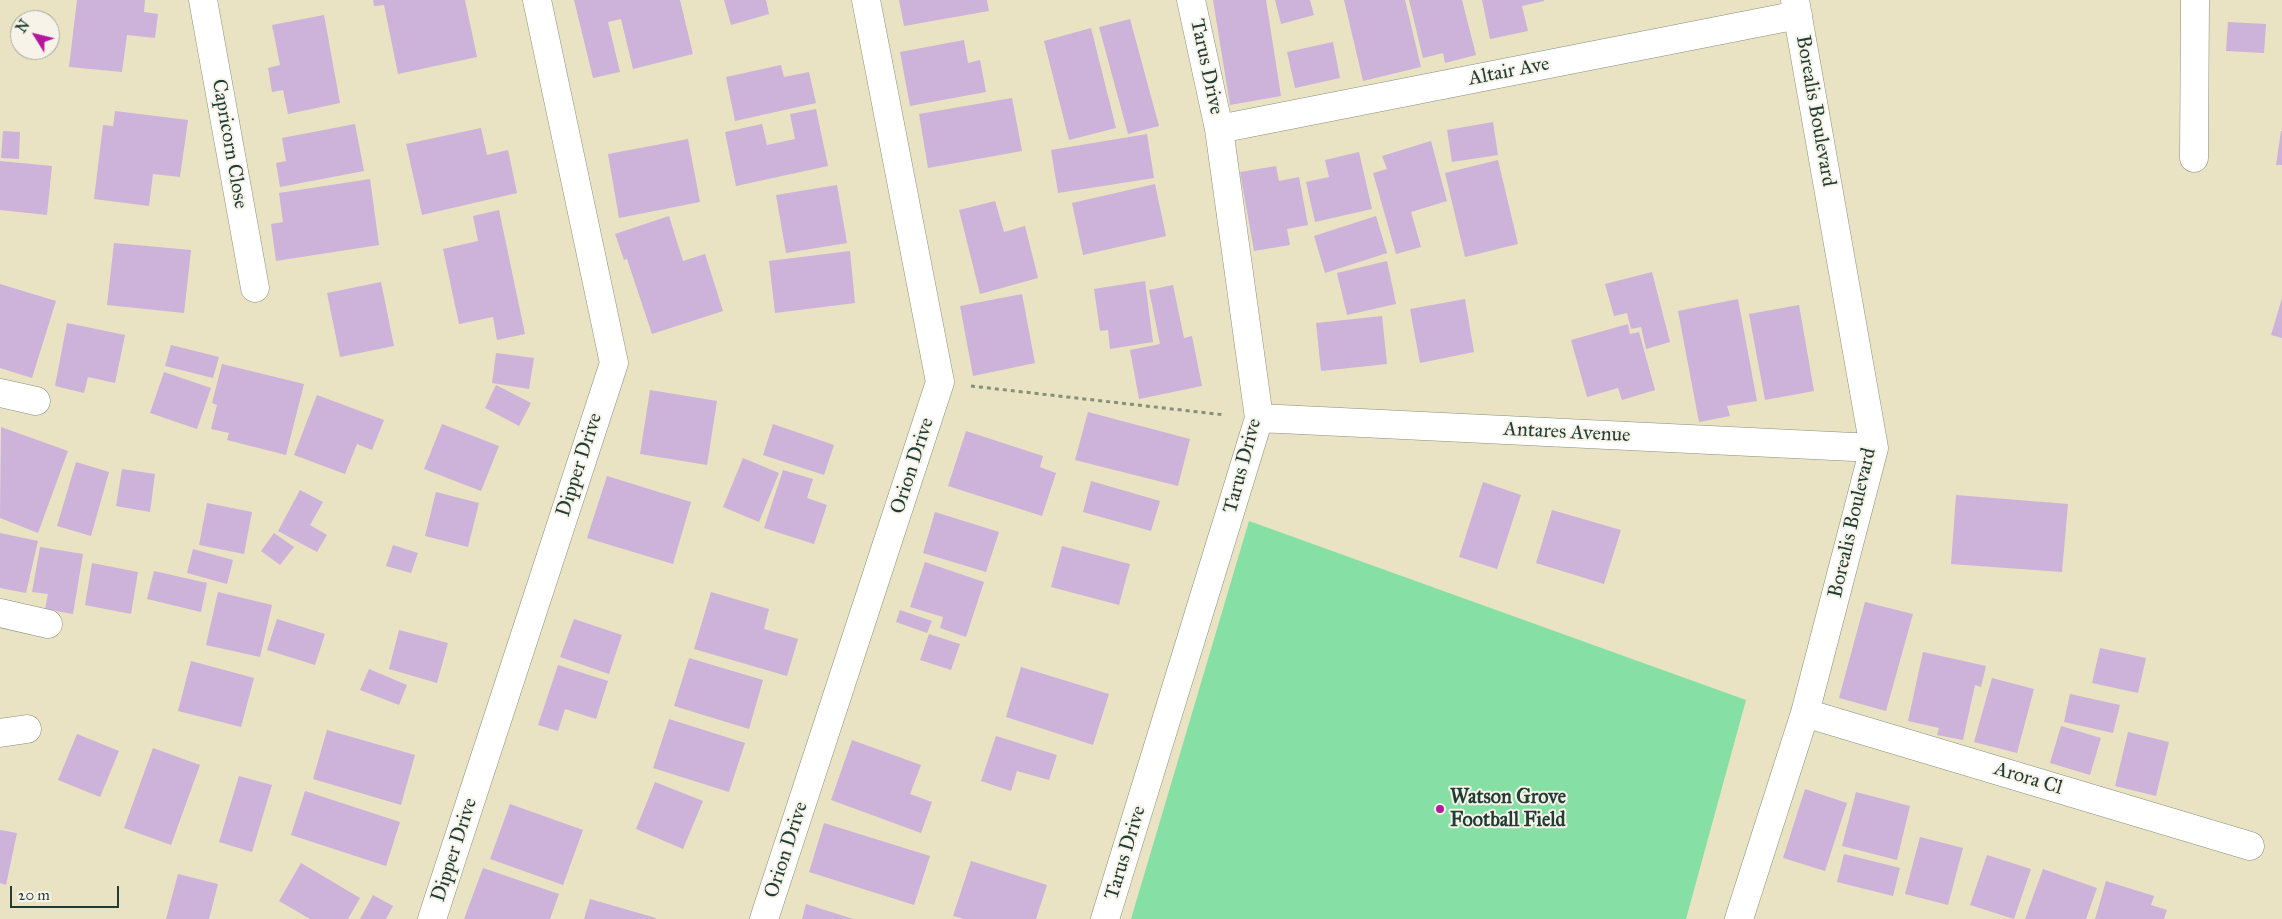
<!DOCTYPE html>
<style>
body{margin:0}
#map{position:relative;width:2282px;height:919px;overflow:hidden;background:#e9e3c3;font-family:"IM FELL Great Primer",serif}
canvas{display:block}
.north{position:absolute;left:10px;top:10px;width:50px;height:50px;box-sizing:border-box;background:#f7f3e8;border:1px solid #a1aaa0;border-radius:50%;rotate:306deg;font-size:14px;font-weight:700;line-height:20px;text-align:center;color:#1f3d34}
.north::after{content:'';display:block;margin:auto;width:18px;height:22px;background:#b5179e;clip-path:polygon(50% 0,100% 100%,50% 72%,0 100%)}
.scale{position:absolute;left:10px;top:886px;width:109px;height:22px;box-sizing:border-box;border:2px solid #1f3d34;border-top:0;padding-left:6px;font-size:15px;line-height:18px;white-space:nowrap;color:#1f3d34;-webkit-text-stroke:4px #f7f3e8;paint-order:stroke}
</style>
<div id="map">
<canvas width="2282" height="919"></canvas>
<div class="north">N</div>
<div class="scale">20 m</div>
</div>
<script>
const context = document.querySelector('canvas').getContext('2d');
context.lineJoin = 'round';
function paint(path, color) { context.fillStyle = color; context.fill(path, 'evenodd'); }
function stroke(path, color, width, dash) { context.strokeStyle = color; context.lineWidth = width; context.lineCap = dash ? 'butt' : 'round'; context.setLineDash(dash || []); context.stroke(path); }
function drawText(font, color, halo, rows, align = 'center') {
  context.font = font + ' "IM FELL Great Primer",serif'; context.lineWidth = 4; context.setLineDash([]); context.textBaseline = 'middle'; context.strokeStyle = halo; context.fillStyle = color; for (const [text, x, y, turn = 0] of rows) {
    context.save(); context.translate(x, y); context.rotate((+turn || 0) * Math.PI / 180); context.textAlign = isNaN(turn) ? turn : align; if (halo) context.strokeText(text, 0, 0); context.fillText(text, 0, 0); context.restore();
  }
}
paint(new Path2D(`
 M1249 521 1746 700 1686 919H1131Z`), '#86dfa4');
paint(new Path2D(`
 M77 0H145L144 12 158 14 155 38 127 35 122 72 69 67Z
 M373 0H465L477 57 398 74 384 5 374 6Z
 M574 0H680L693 54 633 69 621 19 608 22 620 72 593 78Z
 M724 0H766L769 14 731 25Z
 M899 0H987L989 11 904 26Z
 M1213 0H1266L1281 96 1230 105Z
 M1275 0H1310L1314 15 1281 24Z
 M1344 0H1405L1421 67 1363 81Z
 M1409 0H1462L1476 55 1445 63 1443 53 1423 58Z
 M1482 0H1544V1L1522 6 1528 31 1490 39Z
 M324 15 340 103 288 114 283 90 272 92 268 68 280 65 272 25Z
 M1130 19 1159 126 1128 134 1099 27Z
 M2228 22 2266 24 2264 53 2226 51Z
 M1091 28 1116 128 1069 140 1044 41Z
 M964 40 968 63 980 60 986 92 910 106 900 52Z
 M1333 42 1340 78 1295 88 1287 52Z
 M781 65 784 77 809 72 816 103 735 121 726 77Z
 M1012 98 1022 151 928 168 919 114Z
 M816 109 828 166 736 186 725 132 762 124 767 145 795 139 790 114Z
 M115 111 188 120 180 177 153 174 149 206 94 199 103 125 113 126Z
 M1493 122 1498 155 1452 162 1447 130Z
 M355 124 364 171 280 187 276 163 286 161 282 138Z
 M481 128 487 155 508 150 517 193 422 215 406 144Z
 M3 131 20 132 19 159 1 158Z
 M2281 131H2282V165H2276Z
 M1147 134 1154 178 1058 193 1051 150Z
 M688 139 700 202 619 218 608 154Z
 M1431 141 1447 201 1411 212 1421 247 1396 254 1373 173 1387 169 1382 156Z
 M1359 152 1372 209 1315 222 1306 182 1329 177 1325 160Z
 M1498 160 1518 244 1465 257 1445 173Z
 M0 161 52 166 47 215 0 210Z
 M1276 166 1279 181 1299 177 1308 225 1287 229 1290 245 1254 251 1240 172Z
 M370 179 379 245 276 261 271 224 283 222 279 193Z
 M1155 184 1166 236 1083 255 1072 203Z
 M837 185 847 243 786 253 776 195Z
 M995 201 1004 232 1025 226 1038 278 980 294 959 210Z
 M499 210 525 334 497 340 493 317 459 324 443 249 478 241 473 216Z
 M669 216 683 261 705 254 723 311 652 334 627 259 624 260 615 234Z
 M1376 216 1387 253 1325 273 1314 236Z
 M114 243 191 250 184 313 107 305Z
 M850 251 855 303 775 313 769 261Z
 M1387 261 1396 304 1347 315 1337 273Z
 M1652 272 1670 342 1646 349 1641 327 1631 329 1627 313 1614 316 1605 284Z
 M1145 281 1153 342 1110 349 1108 330 1100 331 1094 289Z
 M381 282 394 346 340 357 327 293Z
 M0 284 56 301 32 378 0 368Z
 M1173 285 1184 338 1192 336 1202 386 1139 399 1130 350 1160 344 1149 290Z
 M1022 294 1035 363 973 376 960 306Z
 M2282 298V338L2271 335Z
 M1465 299 1474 352 1420 363 1410 309Z
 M1738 299 1757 401 1727 406 1730 416 1699 422 1678 311Z
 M1799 305 1814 391 1765 400 1749 314Z
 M1382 316 1387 364 1321 371 1316 323Z
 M67 323 125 335 115 383 88 377 84 393 55 386Z
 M1628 324 1630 334 1639 332 1655 390 1622 400 1618 388 1587 397 1571 340Z
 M171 345 219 357 213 378 165 366Z
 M496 353 534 358 529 389 492 383Z
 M222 364 304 384 286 455 227 440 229 433 211 429 217 405 212 403Z
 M164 372 211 388 197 429 150 413Z
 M496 385 531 403 519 426 485 408Z
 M650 390 717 401 707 465 640 454Z
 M317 395 384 420 372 450 357 444 345 474 294 455Z
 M1088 412 1190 439 1178 486 1075 460Z
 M442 424 499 446 481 491 424 469Z
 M773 424 834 445 824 475 763 455Z
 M1 427 68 451 38 533 0 518Z
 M966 431 1043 456 1040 467 1056 473 1042 516 948 486Z
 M743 458 779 473 759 522 723 507Z
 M76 462 109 472 91 536 57 526Z
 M122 469 155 474 150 512 116 506Z
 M783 470 813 479 807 498 827 505 814 544 764 528Z
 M607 476 691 502 673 564 587 538Z
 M1091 481 1160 501 1151 531 1083 512Z
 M1483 482 1521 495 1497 569 1459 557Z
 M300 490 323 502 310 525 327 535 317 552 278 531Z
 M436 492 479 503 468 547 425 536Z
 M1956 495 2068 504 2062 572 1951 564Z
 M207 503 252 512 244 554 199 545Z
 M1552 510 1621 530 1604 584 1536 563Z
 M935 512 999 532 986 572 923 553Z
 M0 533 38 541 26 593 0 588Z
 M274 533 294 547 280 565 261 551Z
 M393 545 418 553 411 573 386 566Z
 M1062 546 1130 564 1119 605 1051 587Z
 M40 547 83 554 73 614 45 609 48 594 32 592Z
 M193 549 233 560 227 584 187 573Z
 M925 562 984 582 966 637 940 628 943 617 910 607Z
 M92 563 138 572 131 614 85 605Z
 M154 571 207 583 201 612 147 599Z
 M218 592 272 605 260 657 206 645Z
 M711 592 769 609 764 629 798 639 787 676 694 649Z
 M1865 602 1913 614 1886 711 1839 698Z
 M900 610 932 621 927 633 896 622Z
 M277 619 325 634 315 665 267 650Z
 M574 619 622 635 609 674 560 657Z
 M399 630 448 643 437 683 389 669Z
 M929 634 960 644 951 670 920 660Z
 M2100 648 2146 658 2138 693 2092 683Z
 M1923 652 1986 666 1981 687 1975 685 1963 740 1937 735 1939 728 1908 721Z
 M689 658 763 680 749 729 674 706Z
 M191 661 254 678 241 727 178 711Z
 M558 665 608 681 596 719 565 709 558 731 538 725Z
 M1021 667 1109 694 1093 745 1006 717Z
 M369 669 407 685 399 705 360 690Z
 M1992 678 2034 689 2017 753 1974 742Z
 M2070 694 2120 705 2113 733 2064 722Z
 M669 719 745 743 729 792 653 768Z
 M2061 726 2101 738 2090 775 2050 763Z
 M327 730 415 755 401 805 313 779Z
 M2128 732 2169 742 2156 796 2115 786Z
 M77 734 119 751 100 797 58 780Z
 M996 736 1057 755 1049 780 1017 771 1011 791 981 781Z
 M852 740 921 765 910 794 932 802 921 833 831 800Z
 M153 748 200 765 171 845 124 828Z
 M239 776 272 785 252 852 219 842Z
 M655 782 703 801 683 849 636 829Z
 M1805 789 1847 803 1825 871 1783 858Z
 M305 791 400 822 386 866 291 835Z
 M1856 792 1910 806 1897 860 1842 846Z
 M510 804 583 830 563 885 490 859Z
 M824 823 930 856 914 905 809 872Z
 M0 830 17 833 6 885 0 883Z
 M1920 837 1963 848 1948 905 1905 894Z
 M1844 854 1900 868 1893 896 1837 882Z
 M1987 855 2031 869 2014 919 1970 905Z
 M971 861 1047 885 1036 919H964L953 916Z
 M301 863 360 898 348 919H310L279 901Z
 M483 868 559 894 550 919H464Z
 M2043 869 2097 888 2086 919H2025Z
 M178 874 218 884 209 919H166Z
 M2106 881 2154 896 2151 905 2167 910 2164 919H2095Z
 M373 895 393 906 386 919H360Z
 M590 899 656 918V919H584Z
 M806 904 853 919H802Z`), '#cdb2d9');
const minor = new Path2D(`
 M203 0 255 288
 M1219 129 1798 15
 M2194 158 2195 0
 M0 393 36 401
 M1259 418 1874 448
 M0 613 48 624
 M1805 713 2250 846
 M0 733 27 729
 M432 919 614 363 537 0
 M764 919 940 382 866 0
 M1105 919 1259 418 1219 129 1191 0
 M1739 919 1805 713 1874 448 1795 0`);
stroke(minor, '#84907c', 29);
stroke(new Path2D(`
 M971 386 1225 415`), '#84907c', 3, [4, 4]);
stroke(minor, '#fff', 28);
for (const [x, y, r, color] of [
 [1440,809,5,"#b5179e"]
]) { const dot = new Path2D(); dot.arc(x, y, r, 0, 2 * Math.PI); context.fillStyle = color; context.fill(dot); stroke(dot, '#f7f3e8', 2); }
drawText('20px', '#1f3d34', '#f7f3e8', [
 ["Tarus Drive",1206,67,78],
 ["Altair Ave",1509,72,-11],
 ["Borealis Boulevard",1815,111,80],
 ["Capricorn Close",229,144,80],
 ["Antares Avenue",1567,433,3],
 ["Dipper Drive",580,465,-72],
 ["Orion Drive",913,466,-72],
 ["Tarus Drive",1243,466,-75],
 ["Borealis Boulevard",1853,523,-77],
 ["Arora Cl",2028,779,17],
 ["Dipper Drive",455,850,-72],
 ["Orion Drive",787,850,-72],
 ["Tarus Drive",1126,853,-73]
]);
drawText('bold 20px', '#1f3d34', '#f7f3e8', [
 ["Watson Grove",1450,798],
 ["Football Field",1450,821]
], 'left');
</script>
